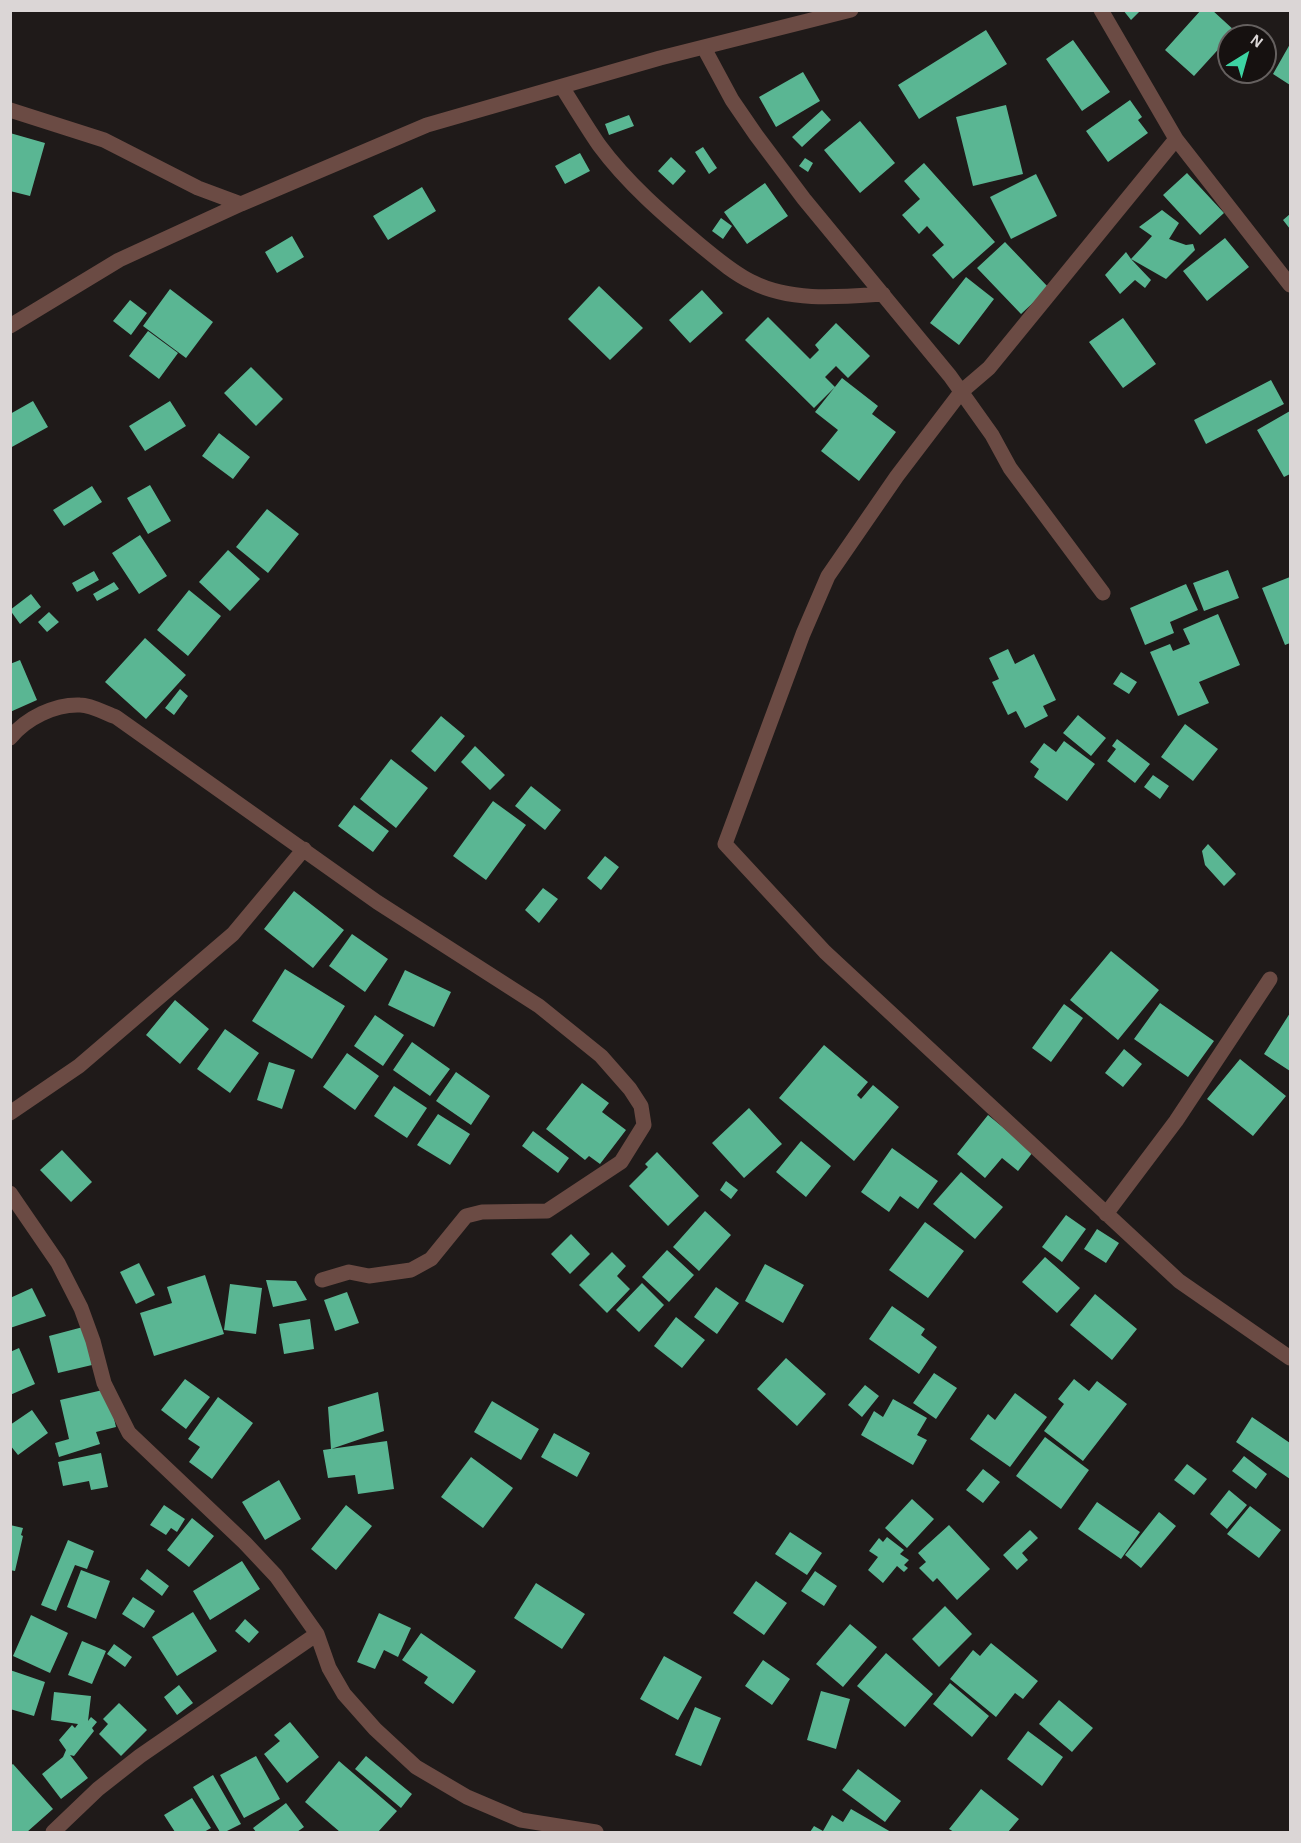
<!DOCTYPE html>
<style>
body{margin:0}
#map{position:relative;width:1301px;height:1843px;overflow:hidden;background:#1f1a19;font-family:"Alegreya Sans",sans-serif}
canvas{display:block}
.frame{position:absolute;inset:0;border:12px solid #dbd6d6;pointer-events:none}
.north{position:absolute;left:1217px;top:24px;width:60px;height:60px;box-sizing:border-box;background:#161110;border:2px solid #65605f;border-radius:50%;rotate:37deg;font-size:16px;font-weight:700;line-height:24px;text-align:center;color:#dbd6d6}
.north::after{content:'';display:block;margin:auto;width:21px;height:27px;background:#3dd4a3;clip-path:polygon(50% 0,100% 100%,50% 72%,0 100%)}
</style>
<div id="map">
<canvas width="1301" height="1843"></canvas>
<div class="frame"></div>
<div class="north">N</div>
</div>
<script>
const context = document.querySelector('canvas').getContext('2d');
context.lineJoin = 'round';
function paint(path, color) { context.fillStyle = color; context.fill(path, 'evenodd'); }
function stroke(path, color, width, dash) { context.strokeStyle = color; context.lineWidth = width; context.lineCap = dash ? 'butt' : 'round'; context.setLineDash(dash || []); context.stroke(path); }
paint(new Path2D(`
 M1123 10H1141L1131 20Z
 M1201 10H1212L1235 31 1194 76 1165 50Z
 M986 30 1007 64 919 119 898 85Z
 M1073 40 1110 92 1082 111 1046 59Z
 M1290 44V85L1273 74Z
 M803 72 820 101 776 127 759 97Z
 M1130 100 1142 117 1138 120 1148 133 1108 162 1086 131Z
 M1006 105 1023 174 973 186 956 117Z
 M822 110 831 120 802 147 792 137Z
 M629 115 634 126 609 135 605 124Z
 M860 121 895 163 860 193 824 150Z
 M10 133 45 143 30 196 10 191Z
 M703 147 717 168 709 174 695 152Z
 M580 153 590 171 565 184 555 166Z
 M671 157 686 171 673 185 658 171Z
 M805 158 813 163 808 172 799 166Z
 M924 163 995 242 953 279 932 255 944 245 927 226 919 234 902 215 920 199 904 181Z
 M1187 173 1224 213 1200 235 1163 195Z
 M1036 174 1057 216 1011 239 990 197Z
 M765 183 788 216 747 244 724 212Z
 M422 187 436 211 388 240 373 216Z
 M1162 210 1179 223 1169 239 1186 245 1193 244 1195 250 1166 279 1131 259 1151 280 1145 288 1135 280 1120 294 1105 275 1126 252 1131 259 1145 244 1152 236 1139 227Z
 M1290 214V229L1283 220Z
 M721 218 732 226 723 239 712 231Z
 M292 236 304 257 277 273 265 252Z
 M1225 238 1249 267 1207 301 1183 271Z
 M1005 242 1049 288 1021 314 977 268Z
 M966 277 994 299 959 345 930 323Z
 M599 286 643 328 610 360 568 319Z
 M170 289 213 322 186 358 143 326Z
 M702 290 723 313 690 343 669 320Z
 M130 300 147 313 131 335 113 321Z
 M768 317 810 359 819 350 815 345 836 323 870 356 848 378 836 366 825 377 835 387 814 408 745 340Z
 M1123 318 1156 364 1123 388 1089 342Z
 M148 331 178 353 159 379 129 356Z
 M251 367 283 399 256 426 224 393Z
 M842 378 878 406 872 414 896 432 859 481 821 451 838 430 815 412Z
 M1271 380 1284 404 1206 444 1194 420Z
 M33 401 48 427 10 448V414Z
 M170 401 186 426 145 451 129 426Z
 M1290 411V474L1284 477 1257 430Z
 M219 433 250 457 233 479 202 456Z
 M150 485 171 521 148 534 127 498Z
 M92 486 102 502 64 526 53 510Z
 M267 509 299 534 268 573 236 547Z
 M140 535 167 576 139 594 112 553Z
 M228 550 260 579 230 611 199 582Z
 M1228 570 1239 598 1204 611 1193 583Z
 M94 571 99 580 77 592 72 583Z
 M1290 577V643L1285 645 1262 588Z
 M114 582 119 589 97 601 93 594Z
 M1186 584 1198 610 1170 622 1174 633 1145 645 1130 608Z
 M189 590 221 616 188 656 157 630Z
 M31 594 41 607 20 624 10 610Z
 M49 612 59 622 47 632 38 622Z
 M1218 614 1240 665 1199 682 1209 703 1178 716 1150 652 1170 644 1173 651 1190 644 1183 629Z
 M145 638 186 675 146 719 105 682Z
 M1008 649 1015 664 1034 654 1056 700 1043 706 1048 716 1025 728 1016 711 1008 715 992 682 999 679 989 658Z
 M20 660 37 700 10 712V664Z
 M1121 672 1137 682 1129 694 1113 684Z
 M180 689 188 696 174 715 165 708Z
 M1078 715 1106 738 1091 756 1063 733Z
 M441 716 465 736 435 772 411 751Z
 M1185 724 1218 749 1193 781 1161 757Z
 M1117 739 1150 764 1135 783 1107 761 1116 749 1112 746Z
 M1064 741 1095 764 1067 801 1034 777 1039 769 1030 762 1044 743 1056 752Z
 M475 746 505 775 490 790 461 762Z
 M391 759 428 788 396 828 360 799Z
 M1153 775 1169 786 1160 799 1144 787Z
 M531 786 561 810 545 830 515 806Z
 M493 801 526 825 486 880 453 856Z
 M354 805 389 831 373 852 338 826Z
 M1208 844 1236 874 1224 886 1205 865 1202 851Z
 M605 856 619 867 601 890 587 878Z
 M543 888 558 899 539 923 525 910Z
 M294 891 344 930 313 968 264 929Z
 M352 934 388 959 365 992 329 966Z
 M1111 951 1159 990 1118 1040 1070 1000Z
 M285 969 345 1006 312 1059 252 1021Z
 M405 970 451 992 434 1027 388 1005Z
 M175 1000 209 1029 180 1064 146 1035Z
 M1160 1003 1214 1041 1188 1077 1134 1039Z
 M1064 1004 1083 1018 1051 1062 1032 1048Z
 M1290 1013V1071L1264 1054Z
 M375 1015 404 1035 383 1066 354 1046Z
 M225 1029 259 1053 230 1093 197 1069Z
 M412 1042 450 1069 430 1096 393 1070Z
 M824 1045 868 1082 857 1095 861 1099 873 1085 899 1107 854 1161 779 1098Z
 M1124 1049 1142 1064 1123 1087 1105 1073Z
 M347 1053 379 1076 355 1110 323 1087Z
 M1240 1059 1286 1096 1253 1136 1207 1099Z
 M269 1062 295 1070 282 1109 257 1100Z
 M456 1072 490 1096 471 1125 436 1101Z
 M582 1083 609 1103 602 1112 626 1130 600 1164 589 1156 585 1160 546 1129Z
 M394 1086 427 1108 407 1138 374 1116Z
 M749 1108 782 1144 744 1178 712 1143Z
 M438 1114 470 1134 450 1165 417 1145Z
 M988 1115 1033 1152 1018 1171 1002 1158 985 1178 957 1154Z
 M533 1131 569 1158 558 1173 522 1146Z
 M801 1141 831 1166 806 1197 776 1172Z
 M892 1148 938 1181 918 1209 900 1196 889 1212 861 1192Z
 M62 1150 92 1182 71 1202 40 1170Z
 M657 1152 699 1196 668 1226 629 1186 648 1167 645 1164Z
 M961 1172 1003 1207 975 1239 933 1204Z
 M726 1181 738 1190 731 1199 720 1190Z
 M705 1211 731 1235 699 1271 673 1247Z
 M1066 1215 1086 1229 1062 1262 1042 1247Z
 M925 1222 964 1251 928 1298 889 1270Z
 M1097 1229 1119 1243 1106 1263 1084 1249Z
 M571 1234 590 1254 570 1274 551 1254Z
 M667 1250 694 1275 669 1302 642 1277Z
 M612 1252 626 1266 617 1276 630 1289 607 1313 579 1285Z
 M1045 1257 1080 1288 1057 1313 1022 1282Z
 M139 1263 155 1295 136 1304 120 1272Z
 M765 1264 804 1285 783 1323 745 1301Z
 M205 1275 224 1334 154 1356 140 1313 172 1303 167 1287Z
 M266 1280 296 1281 307 1300 273 1307Z
 M642 1283 664 1305 639 1332 616 1310Z
 M230 1284 262 1288 256 1334 224 1330Z
 M716 1287 739 1303 717 1334 694 1317Z
 M32 1288 46 1316 10 1328V1298Z
 M347 1292 359 1323 335 1331 324 1300Z
 M1095 1294 1137 1329 1112 1360 1070 1325Z
 M892 1306 925 1329 921 1335 937 1347 919 1374 869 1339Z
 M676 1317 705 1340 682 1368 654 1346Z
 M310 1319 314 1349 284 1354 279 1324Z
 M83 1327 92 1365 58 1373 49 1336Z
 M19 1348 35 1384 10 1395V1352Z
 M786 1358 826 1394 797 1426 757 1389Z
 M934 1373 957 1388 936 1419 913 1403Z
 M185 1379 210 1397 186 1429 161 1410Z
 M1074 1379 1089 1391 1097 1381 1127 1404 1083 1461 1044 1431 1064 1404 1058 1399Z
 M865 1385 879 1396 862 1417 848 1405Z
 M107 1389 116 1427 96 1432 100 1444 59 1457 55 1443 69 1439 60 1400Z
 M378 1392 384 1431 331 1449 328 1407Z
 M1015 1393 1047 1417 1010 1467 970 1439 988 1414 995 1420Z
 M218 1397 253 1423 212 1479 189 1462 200 1447 188 1439Z
 M893 1399 927 1418 917 1435 927 1440 913 1465 861 1435 874 1411 883 1417Z
 M492 1401 539 1429 521 1460 474 1432Z
 M32 1410 48 1433 18 1455 10 1445V1425Z
 M1252 1417 1290 1443V1479L1236 1442Z
 M554 1433 590 1453 577 1477 541 1457Z
 M1045 1437 1089 1470 1061 1509 1016 1476Z
 M387 1441 394 1489 358 1494 355 1475 328 1478 323 1450Z
 M101 1453 108 1487 91 1490 89 1481 63 1486 58 1462Z
 M1244 1456 1267 1474 1256 1489 1232 1471Z
 M471 1457 513 1488 483 1528 441 1497Z
 M1187 1464 1207 1479 1194 1495 1174 1480Z
 M983 1469 1000 1482 983 1503 966 1490Z
 M279 1480 301 1519 265 1540 242 1502Z
 M1229 1490 1247 1505 1227 1529 1210 1514Z
 M912 1499 934 1519 907 1548 885 1528Z
 M1097 1502 1140 1532 1121 1559 1078 1529Z
 M164 1505 185 1519 177 1532 171 1528 166 1535 150 1525Z
 M346 1505 372 1526 336 1570 311 1549Z
 M1250 1506 1281 1530 1259 1558 1227 1534Z
 M1159 1512 1176 1526 1141 1568 1125 1555Z
 M192 1518 214 1536 189 1567 167 1550Z
 M10 1525 23 1528 21 1535 23 1536 15 1571 10 1570Z
 M949 1525 990 1569 957 1600 937 1578 933 1582 919 1568 926 1562 918 1553Z
 M1030 1530 1038 1538 1022 1553 1028 1560 1017 1570 1003 1555Z
 M790 1532 822 1553 807 1575 775 1554Z
 M887 1537 904 1550 900 1554 909 1560 904 1565 908 1568 904 1572 897 1566 883 1583 868 1570 878 1557 869 1551 879 1538 883 1542Z
 M68 1540 94 1551 87 1569 75 1565 56 1611 41 1605Z
 M242 1561 260 1589 210 1620 193 1591Z
 M147 1569 169 1586 162 1596 140 1579Z
 M81 1570 110 1581 96 1619 67 1607Z
 M815 1571 837 1586 824 1606 801 1591Z
 M756 1581 787 1603 764 1635 733 1613Z
 M536 1583 585 1614 562 1649 514 1618Z
 M133 1597 155 1611 144 1628 122 1614Z
 M945 1606 972 1634 939 1667 912 1639Z
 M193 1612 217 1651 177 1676 152 1637Z
 M379 1613 411 1628 398 1657 384 1650 375 1669 357 1662Z
 M31 1615 68 1633 50 1673 13 1656Z
 M245 1619 259 1632 249 1643 235 1631Z
 M850 1624 877 1647 843 1687 816 1664Z
 M421 1633 476 1671 453 1704 424 1683 428 1677 402 1660Z
 M82 1641 106 1651 92 1684 68 1675Z
 M991 1643 1038 1681 1023 1699 1015 1693 996 1717 950 1679 973 1650 980 1656Z
 M114 1644 132 1657 125 1667 107 1654Z
 M886 1653 933 1694 905 1727 857 1686Z
 M664 1656 702 1677 678 1720 640 1699Z
 M763 1660 790 1679 772 1705 745 1686Z
 M10 1670 45 1682 34 1716 10 1709Z
 M950 1683 989 1716 972 1737 933 1704Z
 M179 1685 193 1703 177 1715 164 1697Z
 M821 1691 850 1699 836 1749 807 1740Z
 M54 1692 91 1696 88 1721 91 1717 97 1722 92 1728 94 1731 74 1756 70 1755 88 1778 61 1799 42 1774 63 1757 66 1750 59 1740 72 1725 75 1728 78 1724 51 1720Z
 M1059 1700 1093 1728 1072 1752 1039 1724Z
 M119 1703 147 1730 121 1756 99 1734 108 1724 103 1719Z
 M695 1707 721 1718 701 1766 675 1755Z
 M290 1722 319 1757 287 1783 264 1754 280 1741 274 1735Z
 M1028 1731 1063 1757 1042 1786 1007 1759Z
 M256 1756 280 1799 244 1818 220 1775Z
 M366 1756 412 1794 401 1808 355 1769Z
 M339 1761 397 1811 378 1832H340L305 1802Z
 M13 1764 53 1809 27 1832H10V1766Z
 M858 1769 901 1801 885 1822 842 1790Z
 M213 1775 241 1824 225 1832H220L193 1787Z
 M981 1789 1019 1819 1008 1832H954L949 1829Z
 M192 1798 211 1828 204 1832H175L164 1815Z
 M286 1803 304 1827 297 1832H256L253 1828Z
 M851 1809 891 1832H810L814 1826 823 1831 832 1815 843 1822Z`), '#5ab693');
stroke(new Path2D(`
 M1101 10 1176 139 1290 285
 M704 48 732 100 756 135 804 199 950 376 992 435 1010 468 1103 593
 M562 87C574 106 586 126 599 145 627 183 664 215 700 245 716 258 733 273 752 282 791 302 840 297 883 294
 M10 110 104 140 198 188 241 204
 M1176 139 989 368 961 392 897 476 828 576 803 634 725 844 825 952 1179 1281 1290 1358
 M10 326 119 260 241 204 427 125 660 58 851 10
 M10 738C26 718 55 704 80 705 91 705 105 713 116 717L377 902 539 1006 601 1056 630 1089 641 1106 644 1125 621 1162 547 1211 482 1212 466 1216 431 1259 411 1270 369 1276 349 1272 322 1280
 M10 1113 79 1066 233 934 304 849
 M10 1193 58 1263 81 1308 93 1341 104 1383 129 1433 245 1543 276 1576 317 1634 329 1668 344 1694 375 1729 416 1767 467 1797 521 1820 596 1832
 M1106 1214 1176 1121 1270 979
 M53 1832 98 1789 140 1756 317 1634`), '#6b4b44', 15);
</script>
